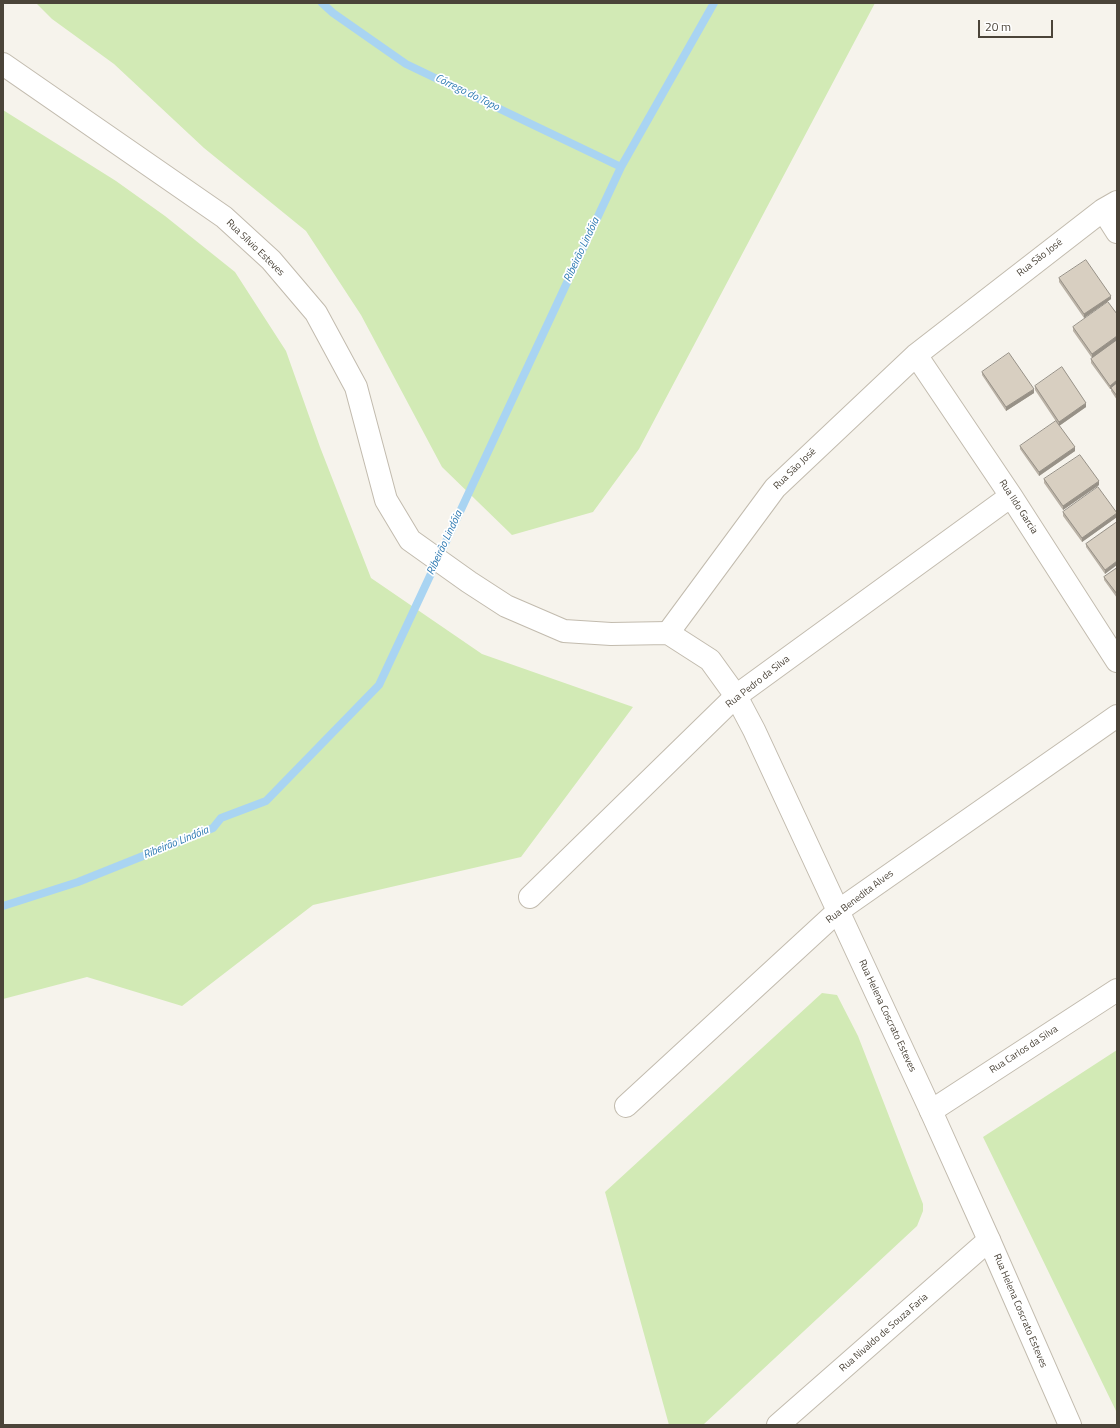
<!DOCTYPE html>
<meta charset="utf-8">
<style>
body{margin:0}
#map{position:relative;width:1120px;height:1428px;overflow:hidden;background:#f6f3ec;font-family:"Titillium Web",sans-serif}
canvas{display:block}
.frame{position:absolute;inset:0;border:4px solid #4b4439;pointer-events:none}
.scale{position:absolute;left:978px;top:20px;width:75px;height:18px;box-sizing:border-box;border:2px solid #4b4439;border-top:0;padding-left:5px;font-size:12px;line-height:14px;white-space:nowrap;color:#4b4439;-webkit-text-stroke:3px #fff;paint-order:stroke}
</style>
<div id="map">
<canvas width="1120" height="1428"></canvas>
<div class="frame"></div>
<div class="scale">20 m</div>
</div>
<script>
const context = document.querySelector('canvas').getContext('2d');
context.lineJoin = 'round';
function paint(path, color) { context.fillStyle = color; context.fill(path, 'evenodd'); }
function stroke(path, color, width, dash) { context.strokeStyle = color; context.lineWidth = width; context.lineCap = dash ? 'butt' : 'round'; context.setLineDash(dash || []); context.stroke(path); }
function drawText(font, color, halo, rows, align = 'center') {
  context.font = font + ' "Titillium Web",sans-serif'; context.lineWidth = 3.5; context.setLineDash([]); context.textBaseline = 'middle'; context.strokeStyle = halo; context.fillStyle = color; for (const [text, x, y, turn = 0] of rows) {
    context.save(); context.translate(x, y); context.rotate((+turn || 0) * Math.PI / 180); context.textAlign = isNaN(turn) ? turn : align; if (halo) context.strokeText(text, 0, 0); context.fillText(text, 0, 0); context.restore();
  }
}
paint(new Path2D(`
 M36 3H875L639 449 593 512 512 535 442 467 361 315 306 231 204 148 114 64 52 19Z
 M3 110 116 181 165 216 235 272 286 351 320 447 371 578 482 654 633 707 521 857 313 905 182 1006 87 977 3 999Z
 M822 993 837 995 858 1036 923 1204V1211L917 1226 704 1424 701 1425H669L605 1192Z
 M1117 1050V1413L983 1137Z`), '#d2eab5');
stroke(new Path2D(`
 M322 3 333 13 406 64 621 167
 M3 906 78 882 213 828 221 818 266 801 379 685 621 167 714 3`), '#a9d4f2', 8);
const minor = new Path2D(`
 M1103 210 1117 232
 M916 355 1011 496 1117 661
 M668 633 775 488 916 355 1103 210 1117 202
 M530 897 736 696 1011 496
 M626 1106 838 911 1117 716
 M931 1111 1117 990
 M778 1425 989 1240`);
const tertiary = new Path2D(`
 M3 64 224 217 271 260 316 313 356 387 386 500 410 540 469 582 506 606 564 631 611 634 668 633 710 660 736 696 754 730 931 1111 989 1240 1070 1425`);
stroke(minor, '#c2bbae', 24);
stroke(tertiary, '#c2bbae', 24);
stroke(minor, '#fff', 22);
stroke(tertiary, '#fff', 22);
paint(new Path2D(`
 M1059 278 1111 299 1084 318 1059 282Z
 M1117 314V340L1092 358 1073 331V327Z
 M1117 340V400L1111 391V389H1110L1091 363V359Z
 M982 372 1034 393 1006 411 982 375Z
 M1035 386 1086 407 1059 426 1035 390Z
 M1020 446 1075 451 1039 476 1020 449Z
 M1044 479 1099 485 1063 510 1044 483Z
 M1063 512 1117 513V517L1082 542 1063 516Z
 M1117 522 1105 574 1086 547V544Z
 M1117 568V598L1104 580V577Z`), '#bab2a6');
paint(new Path2D(`
 M1111 296V299L1084 318V314Z
 M1117 336V340L1092 358V354Z
 M1117 380V384L1110 389V386Z
 M1034 389V393L1006 411V407Z
 M1086 403V407L1059 426V422Z
 M1075 447V451L1039 476V472Z
 M1099 481V485L1063 510V506Z
 M1117 513V517L1082 542V538Z
 M1117 561V565L1105 574V570Z`), '#979187');
const building = new Path2D(`
 M1086 260 1111 296 1084 314 1059 278Z
 M1108 302 1117 314V336L1092 354 1073 327Z
 M1117 340V380L1110 386 1091 359Z
 M1009 353 1034 389 1006 407 982 372Z
 M1062 367 1086 403 1059 422 1035 386Z
 M1117 383V396L1111 388Z
 M1056 421 1075 447 1039 472 1020 446Z
 M1080 455 1099 481 1063 506 1044 479Z
 M1098 487 1117 513 1082 538 1063 512Z
 M1117 522V561L1105 570 1086 544Z
 M1117 568V594L1104 577Z`);
paint(building, '#d8cfc1');
stroke(building, '#979187', 1);
drawText('10px', '#4b4439', '#fff', [
 ["Rua Sílvio Esteves",255,248,44],
 ["Rua São José",1040,258,-38],
 ["Rua São José",795,469,-44],
 ["Rua Ildo Garcia",1018,507,57],
 ["Rua Pedro da Silva",758,682,-38],
 ["Rua Benedita Alves",860,897,-37],
 ["Rua Helena Coscrato Esteves",887,1016,65],
 ["Rua Carlos da Silva",1024,1050,-33],
 ["Rua Helena Coscrato Esteves",1020,1311,67],
 ["Rua Nivaldo de Souza Faria",884,1333,-41]
]);
drawText('italic 11px', '#2e7ab2', '#fff', [
 ["Córrego do Topo",467,93,26],
 ["Ribeirão Lindóia",582,250,-65],
 ["Ribeirão Lindóia",445,543,-65],
 ["Ribeirão Lindóia",176,843,-22]
]);
</script>
